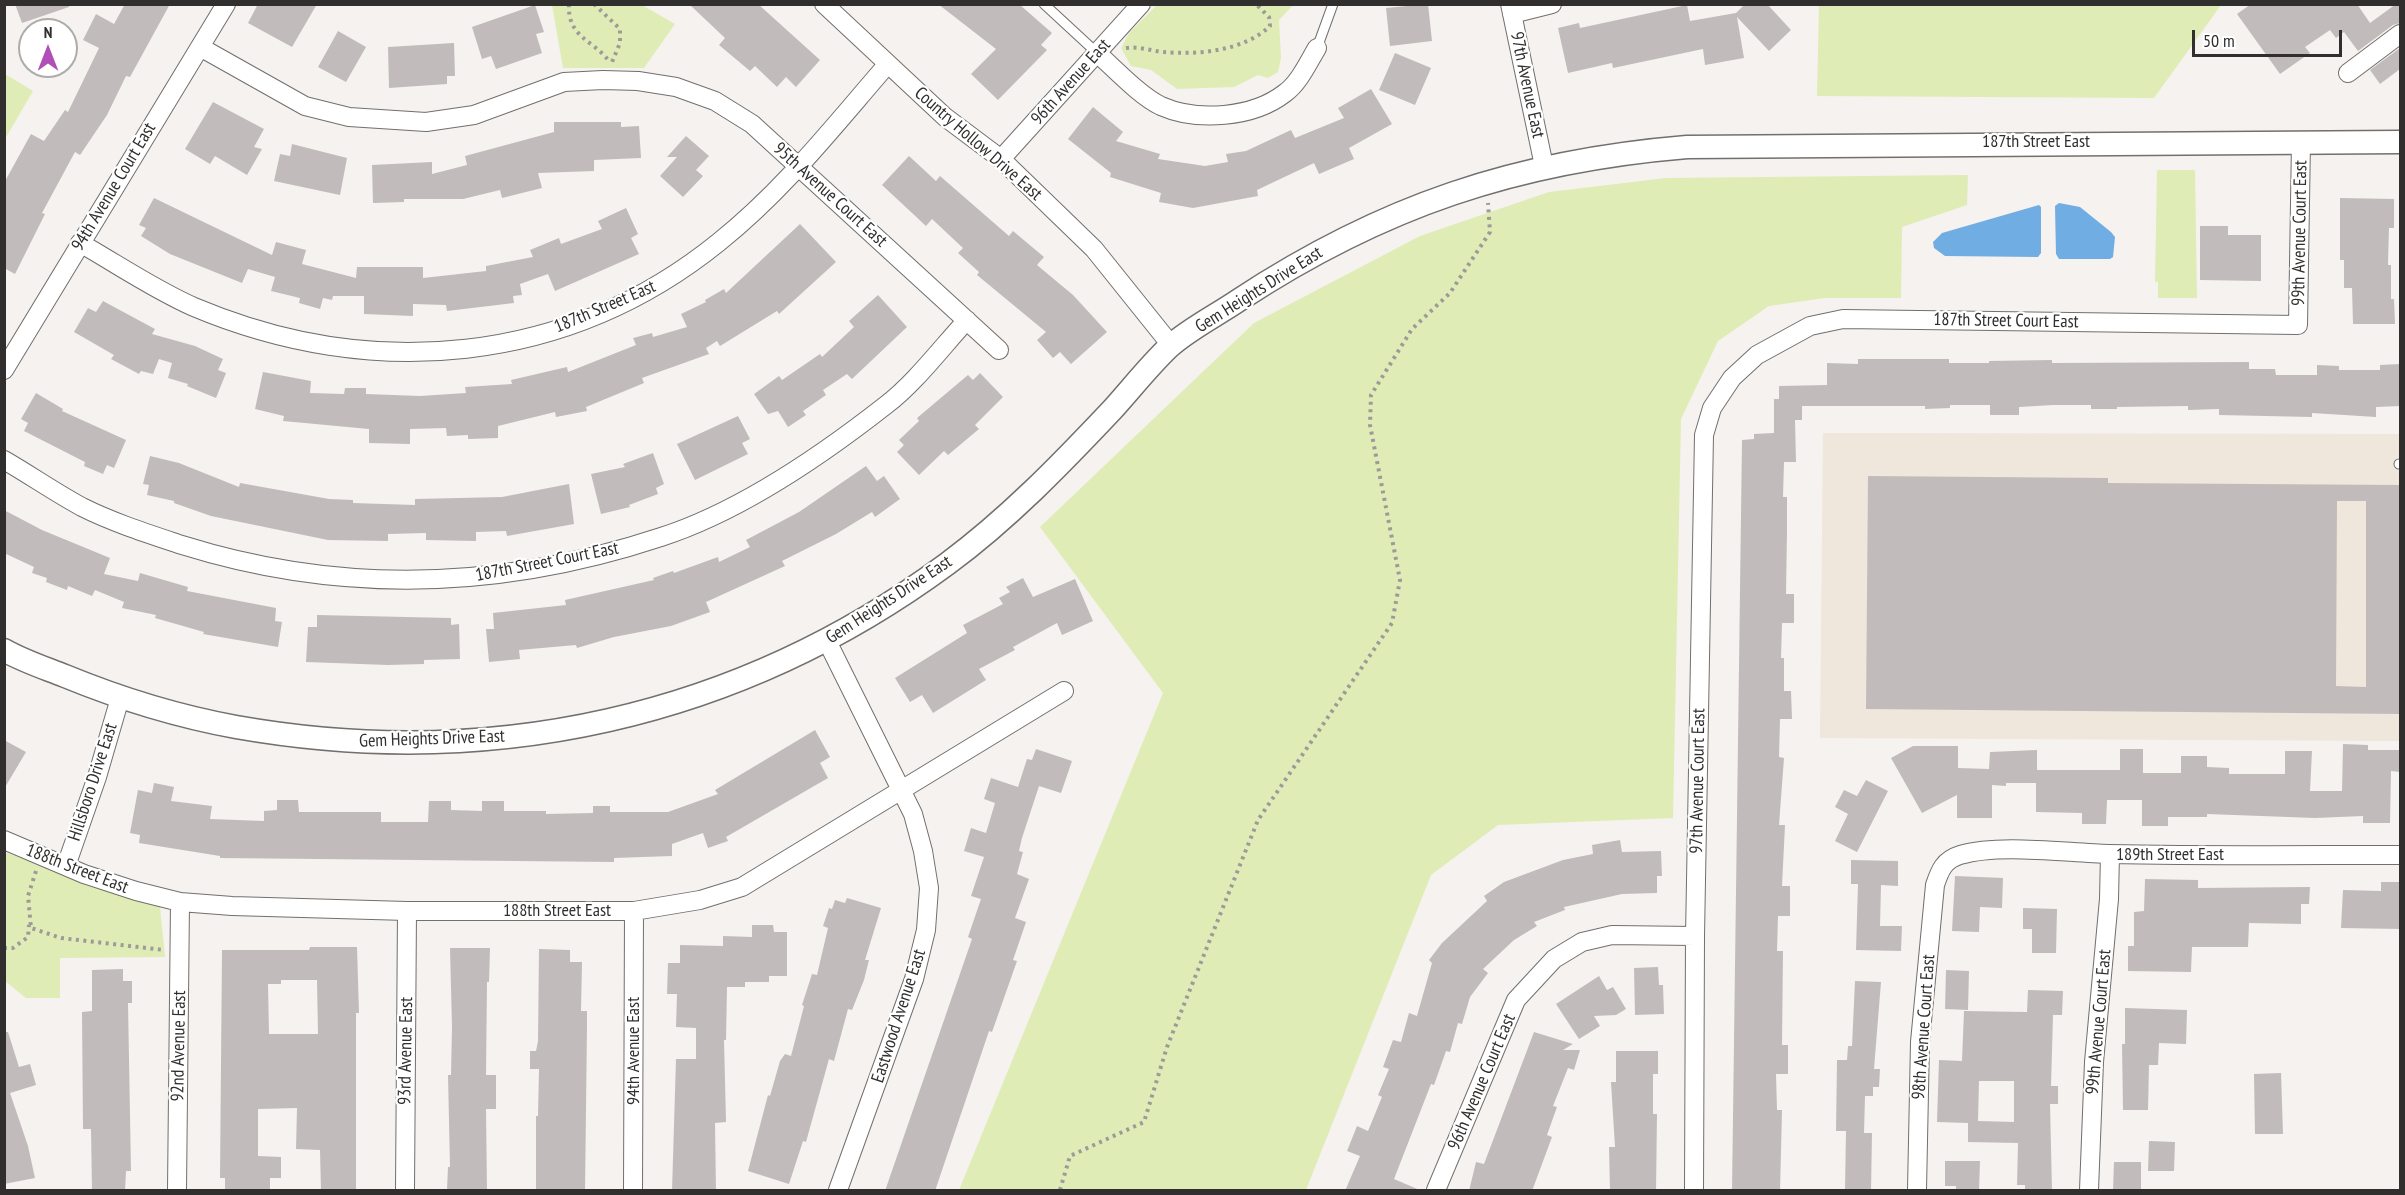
<!DOCTYPE html>
<style>
body{margin:0}
#map{position:relative;width:2405px;height:1195px;overflow:hidden;background:#f5f2ef;font-family:"PT Sans Narrow",sans-serif}
canvas{display:block}
.frame{position:absolute;inset:0;border:6px solid #302f2e;pointer-events:none}
.north{position:absolute;left:18px;top:18px;width:60px;height:60px;box-sizing:border-box;background:#fff;border:2px solid #acacab;border-radius:50%;rotate:0deg;font-size:16px;font-weight:700;line-height:24px;text-align:center;color:#302f2e}
.north::after{content:'';display:block;margin:auto;width:21px;height:27px;background:#b04fb6;clip-path:polygon(50% 0,100% 100%,50% 72%,0 100%)}
.scale{position:absolute;left:2192px;top:30px;width:150px;height:27px;box-sizing:border-box;border:3px solid #302f2e;border-top:0;padding-left:8px;font-size:18px;line-height:21px;white-space:nowrap;color:#302f2e;-webkit-text-stroke:4px #fff;paint-order:stroke}
</style>
<div id="map">
<canvas width="2405" height="1195"></canvas>
<div class="frame"></div>
<div class="north">N</div>
<div class="scale">50 m</div>
</div>
<script>
const context = document.querySelector('canvas').getContext('2d');
context.lineJoin = 'round';
function paint(path, color) { context.fillStyle = color; context.fill(path, 'evenodd'); }
function stroke(path, color, width, dash) { context.strokeStyle = color; context.lineWidth = width; context.lineCap = dash ? 'butt' : 'round'; context.setLineDash(dash || []); context.stroke(path); }
function drawText(font, color, halo, rows, align = 'center') {
  context.font = font + ' "PT Sans Narrow",sans-serif'; context.lineWidth = 4.5; context.setLineDash([]); context.textBaseline = 'middle'; context.strokeStyle = halo; context.fillStyle = color; for (const [text, x, y, turn = 0] of rows) {
    context.save(); context.translate(x, y); context.rotate((+turn || 0) * Math.PI / 180); context.textAlign = isNaN(turn) ? turn : align; if (halo) context.strokeText(text, 0, 0); context.fillText(text, 0, 0); context.restore();
  }
}
paint(new Path2D(`
 M1823 433 2400 434V741L1820 738Z`), '#efe6dc');
paint(new Path2D(`
 M552 5H642L675 24 644 68H563Z
 M1157 5H1293L1279 20 1281 58 1278 72 1268 78 1258 75 1234 87 1177 89 1151 70 1131 66 1121 48 1129 33Z
 M1819 5V4L2221 5 2154 98 1817 96Z
 M5 74 33 91 5 139Z
 M2157 170H2195L2197 298H2158V282H2155Z
 M1968 175 1967 205 1902 227 1901 298H1825L1769 306 1718 341 1681 419 1673 818 1498 825 1431 875 1306 1190H959L1163 693 1040 527 1254 323 1420 236 1549 192 1666 178Z
 M4 852 160 907 165 957 60 958V998H26L5 981Z`), '#e0ecb5');
paint(new Path2D(`
 M2059 203 2080 207 2111 232 2115 237 2113 257 2110 259H2059L2056 254 2055 206Z
 M2039 205 2041 207V253L2038 257 1945 256 1934 248 1933 242 1942 233Z`), '#6fade2');
paint(new Path2D(`
 M15 4H69V7L22 23Z
 M125 4H170L130 77 126 76 107 115 80 155 75 152 42 213 45 214 15 274 4 268V183L31 134 44 141 65 110 68 112 99 48 83 40 96 14 114 24Z
 M258 4H317L292 47 248 23Z
 M689 4H758L820 60 796 87 786 77 777 87 755 66 750 71 719 45 725 38Z
 M938 4H1019L1052 33 1041 45 1047 50 998 100 971 74 996 49Z
 M1428 4 1432 41 1390 46 1386 8Z
 M1745 4H1767L1791 30 1769 51 1737 17 1744 58 1705 65 1703 49 1613 68 1612 63 1568 73 1558 28 1579 23 1580 28 1687 5 1690 21 1736 13Z
 M2251 4H2357L2370 23 2396 4H2400V23L2393 25 2358 51 2344 32 2336 38 2330 30 2305 47 2310 53 2280 74 2237 14Z
 M535 5 544 32 536 34 542 53 496 69 491 56 482 59 472 27Z
 M338 31 366 47 346 82 318 67Z
 M454 43 455 76H447V84L389 88 388 47Z
 M2400 48V69L2380 84 2370 70Z
 M1395 53 1431 68 1415 105 1379 90Z
 M1371 89 1392 124 1349 148 1354 159 1319 174 1314 163 1257 190 1258 196 1193 208 1159 202 1161 193 1110 177 1111 173 1068 139 1093 107 1123 132 1116 141 1160 154 1158 159 1205 166 1228 162 1226 154 1246 151 1291 130 1295 138 1344 118 1338 108Z
 M213 102 264 129 254 147 262 149 247 175 215 156 210 164 185 149Z
 M554 122H621V127L639 126 641 158 594 160V171L538 173 542 188 502 198 500 190 463 199H404V202L373 203 372 165 432 162V174L467 165 465 156 554 132Z
 M686 136 709 156 696 170 703 176 683 197 660 176 677 157H667Z
 M292 144 347 158 340 195 274 181 280 154 290 156Z
 M909 156 936 181 940 176 1009 236 1013 231 1044 257 1037 265 1073 295 1107 332 1071 364 1060 352 1053 358 1037 340 1046 332 977 275 979 272 958 253 963 248 932 219 926 226 882 185Z
 M154 198 272 255 276 242 306 250 302 264 356 278 357 267H423V278L486 271V266L533 257 530 250 559 238 561 244 602 229 598 221 626 208 638 234 631 238 639 254 555 291 548 274 520 284 522 295 513 296 514 303 447 311 446 305 413 304V316L364 314V296H333L332 300 323 298 320 309 299 303 300 298 271 291 275 277 248 269 242 283 170 254 141 236 146 228 139 225Z
 M2340 198 2394 199V228H2389L2388 265H2391V299H2394L2395 324H2353L2352 288H2344V260H2340Z
 M800 224 836 262 779 314 777 311 720 346 717 341 706 348 709 354 642 378 644 383 586 407 587 411 556 417 555 412 498 426V438L468 439V435L447 436 446 428 410 429V444L369 443V429L283 421 284 416 255 409 263 372 311 381 310 393 344 394 345 388H366V394L420 396 466 393 465 387 512 384 511 380 567 367 568 372 636 345 633 338 652 333 653 337 687 327 681 314 706 302 705 300 724 289 726 293Z
 M2200 226H2228V235H2261V281L2200 280Z
 M878 295 907 327 852 379 847 374 823 390 826 395 803 411 806 415 788 427 778 411 768 414 754 394 779 376 782 380 820 354 822 357 854 327 849 321Z
 M103 301 155 329 152 334 195 346 223 359 218 370 226 373 216 398 187 386 188 384 168 378 172 363 159 359 153 374 141 371 139 374 111 359 114 355 74 332 88 308 96 312Z
 M1858 359H1949V363H1989V361L2052 360V363L2249 362V369H2275L2276 375H2317V365L2339 366V370H2380V365L2400 364V406L2376 407V417L2312 413V417L2219 415V409L2188 410V406L2117 407V409H2091V405H2053L2019 407V415H1990V405H1950V408L1925 409V406H1802V420H1795L1796 462H1784L1783 497H1787V530L1786 594H1794V623H1782L1781 658H1784V691H1791L1792 719H1780L1779 757 1784 758 1779 825H1785L1782 886H1790V916H1778L1777 951H1783L1782 1045H1788V1074H1776L1777 1110H1782L1780 1191H1732L1742 440 1754 439V434L1774 433V399H1779V386L1827 385V363L1858 364Z
 M980 373 1003 397 975 425 979 429 948 455 944 451 919 475 897 452 904 445 899 440 919 421 917 418 968 375 973 380Z
 M36 393 63 409 62 411 126 440 114 468 107 465 103 474 84 466 85 462 24 431 28 423 21 419Z
 M738 416 750 439 742 443 748 454 695 480 677 444Z
 M653 453 664 484 656 488 658 494 629 505 630 507 601 514 591 474 625 467 623 464Z
 M150 456 179 463 239 487 240 483 329 499 353 500V503L415 505V499L502 497 569 484 574 524 507 536 506 531 476 532V541L426 540V533L388 534V541L328 540 211 516 174 503V501L147 495 149 485 143 484Z
 M866 466 877 481 884 476 900 499 875 517 872 512 836 534 782 561 785 566 706 602 710 612 671 626 614 637 577 648 576 645 519 650 520 659 489 662 486 629H494L493 613 566 605 565 600 654 580 653 578 673 571 674 573 718 557 719 562 750 547 746 540 799 512Z
 M1868 476 2108 478V483L2400 485V714L1866 709ZM2337 501H2366V687L2336 686Z
 M4 510 42 530 110 558 104 574 138 581 140 573 188 587 187 591 276 608 275 621 282 622 278 647 203 634 204 632 155 618 156 615 122 608 124 602 95 590 92 596 68 586 67 590 46 582 47 578 32 573 34 567 4 553Z
 M1023 578 1033 597 1075 579 1093 621 1062 635 1057 623 1013 647 1015 650 979 669 986 680 933 713 922 695 910 702 895 678 967 633 963 625 1003 604 999 598 1010 592 1006 587Z
 M317 615 451 618V625L459 624 460 659 424 660V664L388 665 306 662 308 627H317Z
 M815 730 830 757 820 763 828 778 726 837 728 841 708 848 703 833 672 844V856L614 858V862L220 858V856L139 843 140 835 130 833 138 790 152 793 154 783 174 787 171 801 212 806 210 819 264 821V811L277 810V800H298L299 812H381V822H428L429 801H451V810L482 811V801H504V811H546V814L593 813V806H610V812H668L718 794 715 790Z
 M4 740 26 752 4 789Z
 M2343 744 2368 745V750H2400V772L2391 771 2390 823H2363V816L2315 818 2207 814V817H2168V826H2142V800H2107L2106 824H2082V813L2036 812V783H2006V786L1992 785V818H1957V795L1922 813 1891 758 1913 746H1958V768L1989 769 1990 752 2037 750V770H2120V749H2143V773H2181V756H2207V767L2229 768V774H2285V751H2312L2310 791H2342Z
 M1036 749 1072 761 1061 793 1039 786 1022 838 1019 851 1023 852 1017 874 1029 879 1015 918 1026 922 1013 960 1017 961 992 1032 989 1031 935 1191H885L972 939 968 937 981 899 971 896 984 857 964 851 971 828 986 833 995 803 984 799 991 778 1018 787 1027 759 1032 760Z
 M1866 780 1888 791 1857 852 1835 841 1848 814 1835 807 1844 790 1857 796Z
 M1620 840 1622 852 1661 851 1662 876H1657V893L1622 894 1564 907 1565 910 1534 922 1537 926 1514 940 1483 969 1488 973 1470 997 1462 1024 1458 1023 1450 1052 1446 1051 1434 1085 1431 1084 1394 1179 1422 1191H1345L1360 1156 1347 1151 1357 1126 1368 1131 1382 1097 1378 1095 1389 1069 1383 1067 1393 1040 1401 1042 1409 1013 1417 1016 1432 963 1429 960 1442 943 1487 901 1484 896 1504 882 1563 860 1593 854 1592 845Z
 M1851 860 1898 861V886L1881 885 1880 926H1902L1901 951 1856 950 1858 884H1851Z
 M1955 876 2003 878 2002 908 1980 907 1979 932 1952 931Z
 M2145 879 2198 880V888L2310 887 2309 904H2301V924L2249 923 2248 947H2192L2191 972 2128 971V946H2134V912L2144 911Z
 M2381 882H2400V929L2341 928 2343 890 2381 891Z
 M847 898 881 908 865 960H869L864 980 852 1010 848 1009 834 1061 829 1059 806 1142 803 1141 789 1184 748 1171 768 1095 770 1096 780 1061 785 1054 791 1056 804 1006 802 1005 812 974 817 975 828 928 823 926 829 908 832 909 835 900 845 903Z
 M2023 908 2057 909 2056 953H2032V929H2023Z
 M752 925H773L774 932H787V976H769V982H745V987H727L726 1040H724L726 1122 715 1123 716 1191H672L676 1059H696V1028L676 1027 677 994H667L668 963H680V945L723 946V936L752 937Z
 M310 947H357L359 1013H356V1190L321 1191 320 1150 296 1149 297 1108 258 1109V1156L281 1157V1178H270V1191H225V1178H220L222 950H309ZM281 980H317L318 1034H269L268 984H281Z
 M450 948H490L489 982H487L486 1075H496V1109H486L487 1191 447 1190 448 1167H450L448 1075H451L452 1027Z
 M539 949 570 950V962H582L581 1011H587V1027L585 1191H536V1116H538L539 1069H530V1051H536L538 1041Z
 M1658 967 1659 985H1663L1664 1014 1635 1015 1634 968Z
 M123 969V981H132V1003H128L131 1171H126L125 1191H92L91 1129H83L82 1012 92 1011V970Z
 M1946 970 1969 971 1968 1010 1945 1009Z
 M1599 976 1607 990 1613 987 1626 1009 1616 1015 1594 1016 1600 1026 1579 1039 1556 1004Z
 M1855 981 1881 982 1874 1069H1880L1879 1087H1873V1096H1865L1864 1133H1872L1871 1191H1845L1846 1131H1836L1837 1060H1847L1848 1046H1852Z
 M2028 990 2063 991 2062 1015H2053L2051 1086H2058V1104H2050L2052 1191H2025V1185H2017L2018 1143 1968 1142V1123L1937 1122 1939 1060 1962 1061 1964 1011 2027 1012ZM1979 1081H2014V1122L1978 1121Z
 M2125 1008 2187 1010 2186 1044 2159 1043 2158 1065H2149L2148 1110H2123L2122 1044H2125Z
 M4 1032H8L19 1067 30 1064 36 1085 10 1093 28 1146 35 1178 4 1184Z
 M1534 1032 1573 1044 1563 1050H1580L1574 1070 1568 1068 1553 1106 1557 1107 1547 1135 1552 1137 1532 1191H1469L1476 1162 1484 1164Z
 M1616 1051H1658V1074H1653V1114H1657L1656 1191H1610L1609 1147H1615L1611 1082H1616Z
 M2281 1073 2283 1134H2255L2254 1074Z
 M2149 1141 2175 1142 2174 1171H2148Z
 M1945 1161H1980L1979 1191H1956V1186H1945Z
 M2114 1162H2141V1191H2113Z`), '#c1bcbb');
const service = new Path2D(`
 M1044 4 1097 53
 M1317 48 1333 4
 M2399 464H2400`);
const minor = new Path2D(`
 M824 4 945 117 1001 159 1094 249 1171 345
 M1510 4 1544 166
 M1512 14 1552 4
 M200 47 305 106 349 117 426 122 474 115 564 82 603 80 638 81 676 87 715 101 752 124 999 350
 M1097 53C1115 69 1140 96 1161 106 1197 122 1253 118 1285 93 1299 83 1308 63 1317 48
 M2348 73 2400 34
 M1001 159 1141 4
 M80 243C117 264 155 290 194 307 372 382 567 365 719 242 783 191 833 127 886 66
 M4 370 226 4
 M4 460C30 475 56 493 82 507 114 523 149 534 182 545 342 595 501 590 661 537 739 512 821 456 886 405 915 383 942 347 967 320
 M827 641 913 814 923 851 929 888 926 930 914 979 838 1190
 M4 840 84 874 136 891 180 902 232 906 407 911H634L700 900 742 887 1064 691
 M66 866 97 777 120 698
 M177 1190 180 902
 M405 1190 407 911
 M633 1190 634 911
 M1436 1190 1516 1000 1554 959 1582 942 1612 935 1695 936
 M1694 1190 1695 936 1704 435 1712 408 1732 378 1757 355 1810 326 1843 319 2298 325 2301 141
 M1917 1190 1920 1042 1935 885C1940 870 1944 860 1960 855 2000 843 2066 853 2109 854 2206 856 2304 855 2400 855
 M2089 1190 2094 1062 2109 899 2110 854`);
const tertiary = new Path2D(`
 M4 650C23 661 45 668 65 676 121 699 176 716 236 727 491 772 738 718 947 564 1008 519 1061 464 1112 410 1131 389 1149 366 1169 347 1189 329 1217 315 1239 300 1382 206 1517 161 1687 147L2400 142`);
stroke(service, '#726f6d', 11);
stroke(minor, '#726f6d', 20);
stroke(tertiary, '#726f6d', 25);
stroke(new Path2D(`
 M569 4C567 37 593 40 609 61
 M594 4 620 29V43L612 62
 M1126 48C1139 46 1151 51 1164 52 1198 55 1244 51 1270 26L1269 17 1256 4
 M36 871 28 896 31 928 61 938 164 950
 M4 948H13L28 937 29 925
 M1060 1190 1070 1156 1144 1122 1167 1047 1258 820 1392 623 1400 580 1370 425 1371 395 1412 329 1450 293 1490 232 1488 203`), '#9d9b99', 4, [3, 4.5]);
stroke(service, '#fff', 9);
stroke(minor, '#fff', 18);
stroke(tertiary, '#fff', 22);
drawText('18px', '#302f2e', '#fff', [
 ["96th Avenue East",1071,82,-48],
 ["97th Avenue East",1527,85,78],
 ["187th Street East",2036,142],
 ["Country Hollow Drive East",978,144,41],
 ["94th Avenue Court East",114,187,-59],
 ["95th Avenue Court East",830,195,42],
 ["99th Avenue Court East",2300,233,-89],
 ["Gem Heights Drive East",1259,290,-32],
 ["187th Street East",605,307,-23],
 ["187th Street Court East",2006,321,1],
 ["187th Street Court East",547,562,-11],
 ["Gem Heights Drive East",889,600,-33],
 ["Gem Heights Drive East",432,739,-2],
 ["97th Avenue Court East",1698,781,-89],
 ["Hillsboro Drive East",93,782,-72],
 ["189th Street East",2170,855],
 ["188th Street East",77,869,21],
 ["188th Street East",557,911],
 ["Eastwood Avenue East",899,1016,-72],
 ["99th Avenue Court East",2099,1022,-85],
 ["98th Avenue Court East",1924,1027,-86],
 ["92nd Avenue East",179,1046,-89],
 ["93rd Avenue East",406,1051,-89],
 ["94th Avenue East",634,1051,-90],
 ["96th Avenue Court East",1482,1082,-67]
]);
</script>
